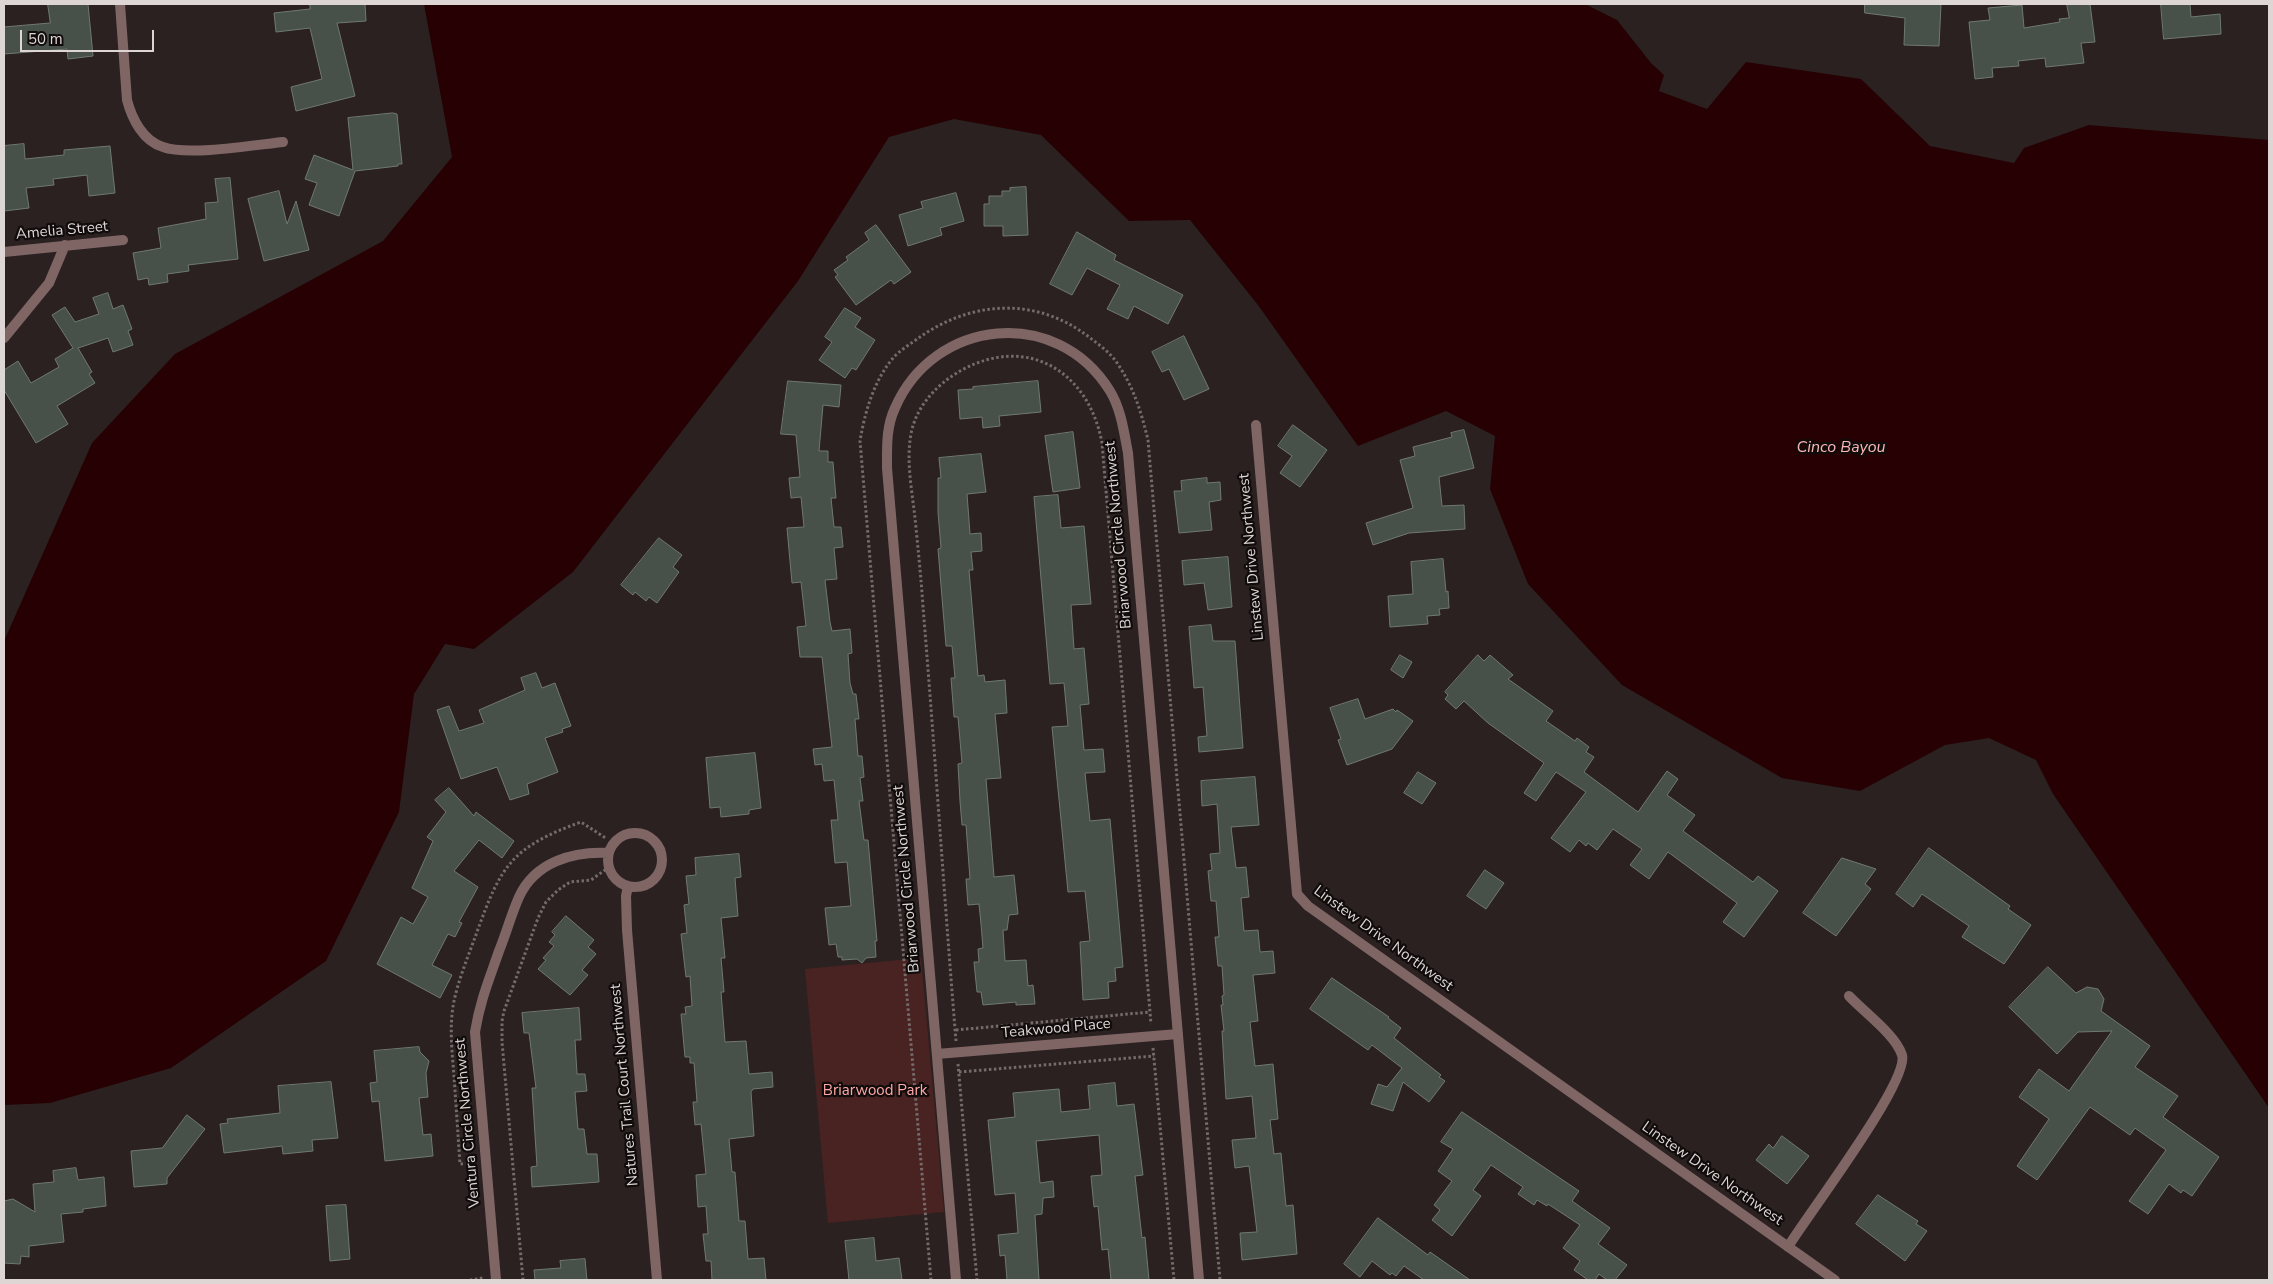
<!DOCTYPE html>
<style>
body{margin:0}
#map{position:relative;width:2273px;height:1284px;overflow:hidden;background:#2c2121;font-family:"Nunito Sans",sans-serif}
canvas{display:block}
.frame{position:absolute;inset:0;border:5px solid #ddd6d5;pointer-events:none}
.scale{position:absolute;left:20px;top:30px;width:134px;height:22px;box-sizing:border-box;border:2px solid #ddd6d5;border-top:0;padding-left:6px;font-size:15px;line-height:18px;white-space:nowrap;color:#ddd6d5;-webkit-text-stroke:4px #110c0c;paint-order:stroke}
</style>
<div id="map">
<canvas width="2273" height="1284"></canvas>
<div class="frame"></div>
<div class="scale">50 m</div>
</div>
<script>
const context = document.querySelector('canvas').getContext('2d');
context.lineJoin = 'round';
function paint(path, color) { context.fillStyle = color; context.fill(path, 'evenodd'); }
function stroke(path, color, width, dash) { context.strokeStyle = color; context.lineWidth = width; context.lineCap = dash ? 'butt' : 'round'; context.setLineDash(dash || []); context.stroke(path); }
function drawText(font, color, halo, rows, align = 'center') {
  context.font = font + ' "Nunito Sans",sans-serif'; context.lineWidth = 4.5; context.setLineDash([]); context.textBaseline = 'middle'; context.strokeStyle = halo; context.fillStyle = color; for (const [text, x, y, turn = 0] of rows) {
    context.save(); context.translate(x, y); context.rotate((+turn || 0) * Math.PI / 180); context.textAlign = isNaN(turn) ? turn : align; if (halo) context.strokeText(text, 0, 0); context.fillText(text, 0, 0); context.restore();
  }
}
paint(new Path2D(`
 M921 958 944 1212 828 1223 805 969Z`), '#492222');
paint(new Path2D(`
 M424 4H1585L1617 20 1651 63 1664 75 1659 91 1707 109 1746 62 1861 79 1930 146 2014 163 2024 148 2089 125 2269 140V1108L2053 794 2036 760 1989 738 1945 745 1860 791 1782 778 1622 685 1528 584 1490 489 1495 436 1446 411 1358 446 1258 305 1190 220 1129 221 1041 135 954 119 889 137 798 281 573 572 474 649 445 644 414 694 399 812 326 961 171 1068 50 1103 4 1105V641L92 443 175 354 383 241 452 157Z`), '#260002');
const building = new Path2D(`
 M48 4H88L93 56 68 59 67 49 4 54V27L50 23Z
 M310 4H365L366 21 337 23 355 96 296 111 291 87 322 79 310 28 276 32 274 13 310 9Z
 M1865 4H1941L1939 46 1904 45 1905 18 1865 13Z
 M2067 4H2090L2095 42 2081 43 2084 63 2046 67 2045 58 2018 61 2019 66 1992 68 1993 77 1975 79 1969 22 1990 20 1988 8 2022 5 2024 28 2060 22 2059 19 2069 18Z
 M2161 4H2190L2191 17 2220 14 2221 34 2164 39Z
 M393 113 397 114 402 164H398V166L355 171 339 216 309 205 317 183 305 179 314 155 353 170 348 118Z
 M24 144 25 159 64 155V150L110 146 115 193 89 196 87 175 53 179 54 185 26 188 29 208 4 211V146Z
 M230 178 238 259 188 265 189 271 167 274 168 282 149 285 148 278 138 280 133 253 161 248 158 228 206 219 205 203 218 202 215 179Z
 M1026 187 1028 235 1003 236V226H984V204H989V196H1002V191H1010V188Z
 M279 191 287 224 296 201 309 250 264 261 248 199Z
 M956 193 964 221 940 228 942 235 908 246 899 215 923 208 921 202Z
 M876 225 911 272 894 284 891 280 856 305 835 277 838 275 834 270 848 260 846 257 869 240 865 233Z
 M1077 232 1116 255 1114 260 1183 295 1168 324 1134 306 1128 319 1107 309 1120 285 1087 268 1072 295 1050 284Z
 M108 293 113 309 123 305 132 329 128 331 133 345 113 352 108 338 78 348 92 372 89 374 95 383 57 406 68 424 36 443 4 390V370L18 361 31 383 59 367 55 359 73 348 52 315 65 307 75 322 99 314 93 298Z
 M845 308 861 318 855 327 875 340 856 370 852 368 845 378 819 360 832 342 825 337Z
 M1184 336 1209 389 1184 400 1169 369 1162 372 1152 352Z
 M788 381 841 385 839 407 823 405 819 451H828V462H833L836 498H831L834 527H841L843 547 834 548 837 579 825 580 830 622 832 631 850 629 852 653 848 654 850 683 853 694H856L859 719H855L858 756H862L864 777 860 778 863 801H859L864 840H868L877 941H875L876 957 866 958 862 963 857 959 842 960V957H838L836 944 829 945 825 908 851 906 847 862 835 863 831 820H838L834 780 824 781 822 764 815 765 813 749 832 747 822 657H800L797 627 806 626 801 582 792 583 787 528 804 527 801 497 791 498 789 478 800 477 796 435 781 434Z
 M1038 381 1041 412 999 416 1000 426 983 428 982 417 960 419 958 390 973 389V387Z
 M1293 425 1327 450 1300 487 1280 473 1292 456 1278 446Z
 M1464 430 1474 468 1439 477 1442 506 1464 505 1465 529 1409 533 1373 545 1366 523 1413 508 1400 460 1415 456 1413 447 1452 437 1451 433Z
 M1073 432 1080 488 1053 492 1045 436Z
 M981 454 986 492 967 494 970 534 981 533 982 551 971 552 973 570H969L978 676 984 675 985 682 1005 680 1007 713 995 714 1001 778 986 779 994 877 1014 875 1018 914 1009 915 1007 930H1003L1005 961 1026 960 1028 986 1033 985 1035 1004 1016 1005V1002L983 1005 981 992H977L974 962H979L978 949 983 948 981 924 979 904 968 905 966 879H970L966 825H962L960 801 958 764 962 763 958 717H954L951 678H955L952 646H946L938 549 941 548 938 512V478H941L939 458Z
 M1207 478V483L1220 482 1221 500 1209 502 1212 530 1179 533 1174 491H1182L1181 481Z
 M1058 495 1061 528 1084 526 1091 604 1071 605 1074 649 1084 648 1089 704 1080 705 1084 750 1103 749 1105 772 1085 773 1090 821 1110 819 1123 967 1115 968 1116 981 1108 982 1109 998 1083 1000 1080 942 1090 941 1085 891 1068 892 1052 727 1068 726 1064 683 1050 684 1034 497Z
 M659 538 682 555 673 567 679 572 657 603 649 597 646 601 635 592 633 595 621 585Z
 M1228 557 1232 607 1208 610 1204 583 1184 585 1182 561Z
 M1443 559 1446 592 1448 591 1449 608 1439 609 1440 615 1427 616 1428 624 1390 627 1388 596 1413 594 1411 562Z
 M1211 625 1213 641H1235L1243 748 1199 752 1198 737 1207 736 1203 687 1194 688 1189 627Z
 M1400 655 1412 662 1403 678 1391 670Z
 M1478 655 1484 661 1490 655 1513 675 1508 679 1553 711 1546 721 1575 741 1577 738 1589 747 1586 752 1594 757 1584 772 1638 812 1667 771 1678 779 1667 795 1695 815 1683 831 1753 882 1758 876 1778 891 1744 937 1723 922 1737 903 1668 852 1649 879 1630 865 1642 849 1613 829 1597 850 1588 843 1586 846 1579 840 1570 852 1551 838 1586 792 1556 772 1536 801 1524 793 1544 763 1488 723 1464 701 1456 709 1445 699 1448 695 1445 692Z
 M536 673 542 688 555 683 571 726 562 729 563 732 545 738 558 772 527 784 529 794 510 800 497 767 461 779 437 710 449 706 459 731 484 723 479 710 525 690 521 678Z
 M1358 699 1365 719 1393 709 1396 712 1397 710 1413 721 1392 749 1347 765 1338 740 1341 739 1330 708Z
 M755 753 761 808 749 810V814L721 817 720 807 710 808 706 758Z
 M1418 772 1436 783 1422 804 1404 793Z
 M1255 777 1259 825 1231 827 1236 868 1246 867 1249 897 1241 898 1244 931 1258 930 1260 952 1273 951 1275 973 1253 975 1258 1021 1250 1022 1255 1066 1273 1064 1278 1119 1270 1120 1274 1154 1281 1153 1286 1206 1293 1205 1297 1254 1242 1260 1240 1233 1257 1232 1249 1166 1235 1168 1232 1140 1256 1138 1252 1096 1226 1099 1222 1031H1224L1221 1005H1223L1222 996 1224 995 1222 966H1218L1215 937H1219L1216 901H1211L1208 871 1212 870 1210 854 1220 853 1217 804 1202 806 1201 781Z
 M449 788 474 816 476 812 514 841 502 858 479 840 454 871 478 887 459 922 462 923 455 937 448 934 432 965 452 975 440 998 377 964 401 917 413 924 428 897 412 888 433 841 427 837 446 812 435 800Z
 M1929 848 2010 906 2008 909 2031 925 2004 964 1962 937 1969 926 1922 894 1913 907 1896 894Z
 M739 854 741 877 735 878 738 916 721 918 725 958H721L724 992H721L725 1042 746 1041 749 1074 772 1072 773 1087 753 1089 751 1092 754 1136 729 1139 732 1172H735L739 1221H745L748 1259 764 1258 766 1280H712L711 1261H706L703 1234H708L706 1206 698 1207 696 1175 706 1174 701 1124 695 1125 693 1102H697L694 1063H690V1057H685L681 1014H686L685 1007 692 1006 690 976 686 977 681 934 687 933 684 905 689 904 686 876 696 875 695 858Z
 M1842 858 1876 869 1865 884 1871 889 1836 936 1803 913Z
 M1485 870 1504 883 1486 909 1467 896Z
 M566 916 594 940 588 947 596 954 582 970 588 975 570 995 538 969 546 960 543 958 554 946 549 942 555 935 552 932Z
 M2048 967 2076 993 2087 987 2098 989 2104 999 2101 1011 2150 1046 2135 1067 2178 1096 2163 1117 2219 1157 2192 1196 2183 1190 2181 1193 2169 1184 2148 1214 2129 1201 2166 1150 2135 1128 2130 1135 2090 1107 2037 1180 2017 1166 2049 1119 2019 1097 2039 1069 2069 1091 2112 1031 2078 1032 2057 1054 2009 1007Z
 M1332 978 1389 1017 1388 1018 1401 1028 1394 1038 1441 1075 1439 1077 1445 1081 1429 1102 1403 1082 1393 1111 1371 1104 1378 1084 1387 1087 1402 1068 1372 1045 1368 1050 1310 1009Z
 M579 1008 581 1040H575L577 1074H585L587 1091 575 1092 578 1129H584L587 1154H597L599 1182 532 1187 531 1167 537 1166 532 1088H536L529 1033H524L522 1013Z
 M419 1047 420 1052 429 1061 426 1073 428 1097 419 1098 423 1135 431 1134 433 1156 385 1161 379 1101 372 1102 370 1083 377 1082 374 1051Z
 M331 1082 338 1138 312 1140 313 1151 283 1154 282 1146 224 1153 220 1124 228 1123 227 1119 280 1113 278 1086Z
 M1115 1083 1117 1106 1134 1104 1143 1175 1135 1176 1142 1238 1145 1237 1149 1280H1111L1108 1249 1102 1250 1098 1206 1094 1207 1091 1176 1102 1175 1099 1135 1036 1141 1040 1183 1053 1181 1054 1197 1043 1198 1042 1214 1035 1215 1039 1280H1007L1005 1255 1000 1256 998 1235 1018 1233 1015 1193 995 1195 988 1120 1015 1117 1013 1093 1059 1089 1061 1112 1090 1109 1088 1086Z
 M1462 1112 1579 1191 1572 1201 1610 1228 1598 1244 1627 1265 1615 1280H1607L1599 1274 1595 1280H1588L1574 1270 1580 1261 1563 1248 1580 1225 1548 1204 1547 1206 1537 1200 1534 1205 1518 1194 1523 1187 1491 1165 1473 1190 1481 1196 1452 1236 1432 1220 1440 1210 1434 1205 1452 1181 1438 1171 1453 1149 1441 1142Z
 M187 1115 205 1129 167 1178V1184L134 1187 131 1151 162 1148Z
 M1782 1136 1809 1156 1787 1184 1756 1160 1769 1144 1773 1148Z
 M76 1168 78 1180 104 1177 106 1206 83 1209V1212L61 1214 64 1242 29 1246V1257L21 1256 20 1264 4 1263V1201L13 1199 35 1212 33 1184 54 1182 53 1171Z
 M1878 1195 1918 1221 1916 1224 1927 1231 1905 1261 1856 1224Z
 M346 1205 350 1259 330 1261 326 1206Z
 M1378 1218 1428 1255 1430 1252 1470 1280H1424L1404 1266 1396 1276 1392 1273 1390 1275 1372 1261 1360 1277 1344 1264Z
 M874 1238 876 1261 899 1258 902 1280H849L845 1241Z
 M585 1259 587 1280H535L534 1270 561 1268 560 1261Z`);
paint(building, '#475049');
stroke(building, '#6f7971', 1);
stroke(new Path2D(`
 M956 1030 1150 1012
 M956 1041C944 896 935 751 923 607 921 577 918 548 915 518 912 491 906 461 911 434 916 406 938 383 962 370 1028 334 1089 372 1102 443L1151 1024
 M1153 1048 1174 1280
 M958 1064 977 1280
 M959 1072 1154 1056
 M473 1163 460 1164C458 1134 456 1105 454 1076 452 1051 449 1025 454 1001 459 978 469 954 477 932 501 865 512 847 581 822L607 839
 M470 1280 483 1278
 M523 1280 502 1042V1021L504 1011 538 918 546 902 558 890 570 882 591 880 609 867
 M931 1280 860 441C865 411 874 381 893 358 900 350 912 343 920 337 973 300 1037 297 1089 337 1098 344 1108 351 1115 360 1133 385 1141 411 1148 440L1220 1280`), '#756b6b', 3, [2.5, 2.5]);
stroke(new Path2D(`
 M120 4 127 100C132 119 143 141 163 147 188 156 255 145 283 142
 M4 252 123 240
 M4 338 49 283 65 245
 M1256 425 1297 894 1308 906 1835 1280
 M608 860a27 27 0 1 1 54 0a27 27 0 1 1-54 0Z
 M628 886 626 896 627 930 657 1280
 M937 1054 1178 1034
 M1788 1247C1806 1217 1910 1081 1902 1055 1896 1035 1864 1012 1849 996
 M496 1280 475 1032C480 1001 489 980 499 951 506 934 511 915 519 897 535 862 573 851 609 853
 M956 1280 887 468C887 447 886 427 895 408 934 318 1057 305 1110 391 1121 409 1124 432 1128 453L1199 1280`), '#7f6665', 10);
drawText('15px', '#ddd6d5', '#110c0c', [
 ["Amelia Street",62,231,-5],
 ["Briarwood Circle Northwest",1119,535,-95],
 ["Linstew Drive Northwest",1252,557,-95],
 ["Briarwood Circle Northwest",907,879,-95],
 ["Linstew Drive Northwest",1383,939,36],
 ["Teakwood Place",1056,1029,-5],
 ["Natures Trail Court Northwest",625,1085,-95],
 ["Ventura Circle Northwest",468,1123,-95],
 ["Linstew Drive Northwest",1712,1174,35]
]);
drawText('15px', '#ffa8a7', '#110c0c', [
 ["Briarwood Park",875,1091]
]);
drawText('italic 16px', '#fcb6b4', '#110c0c', [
 ["Cinco Bayou",1841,448]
]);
</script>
